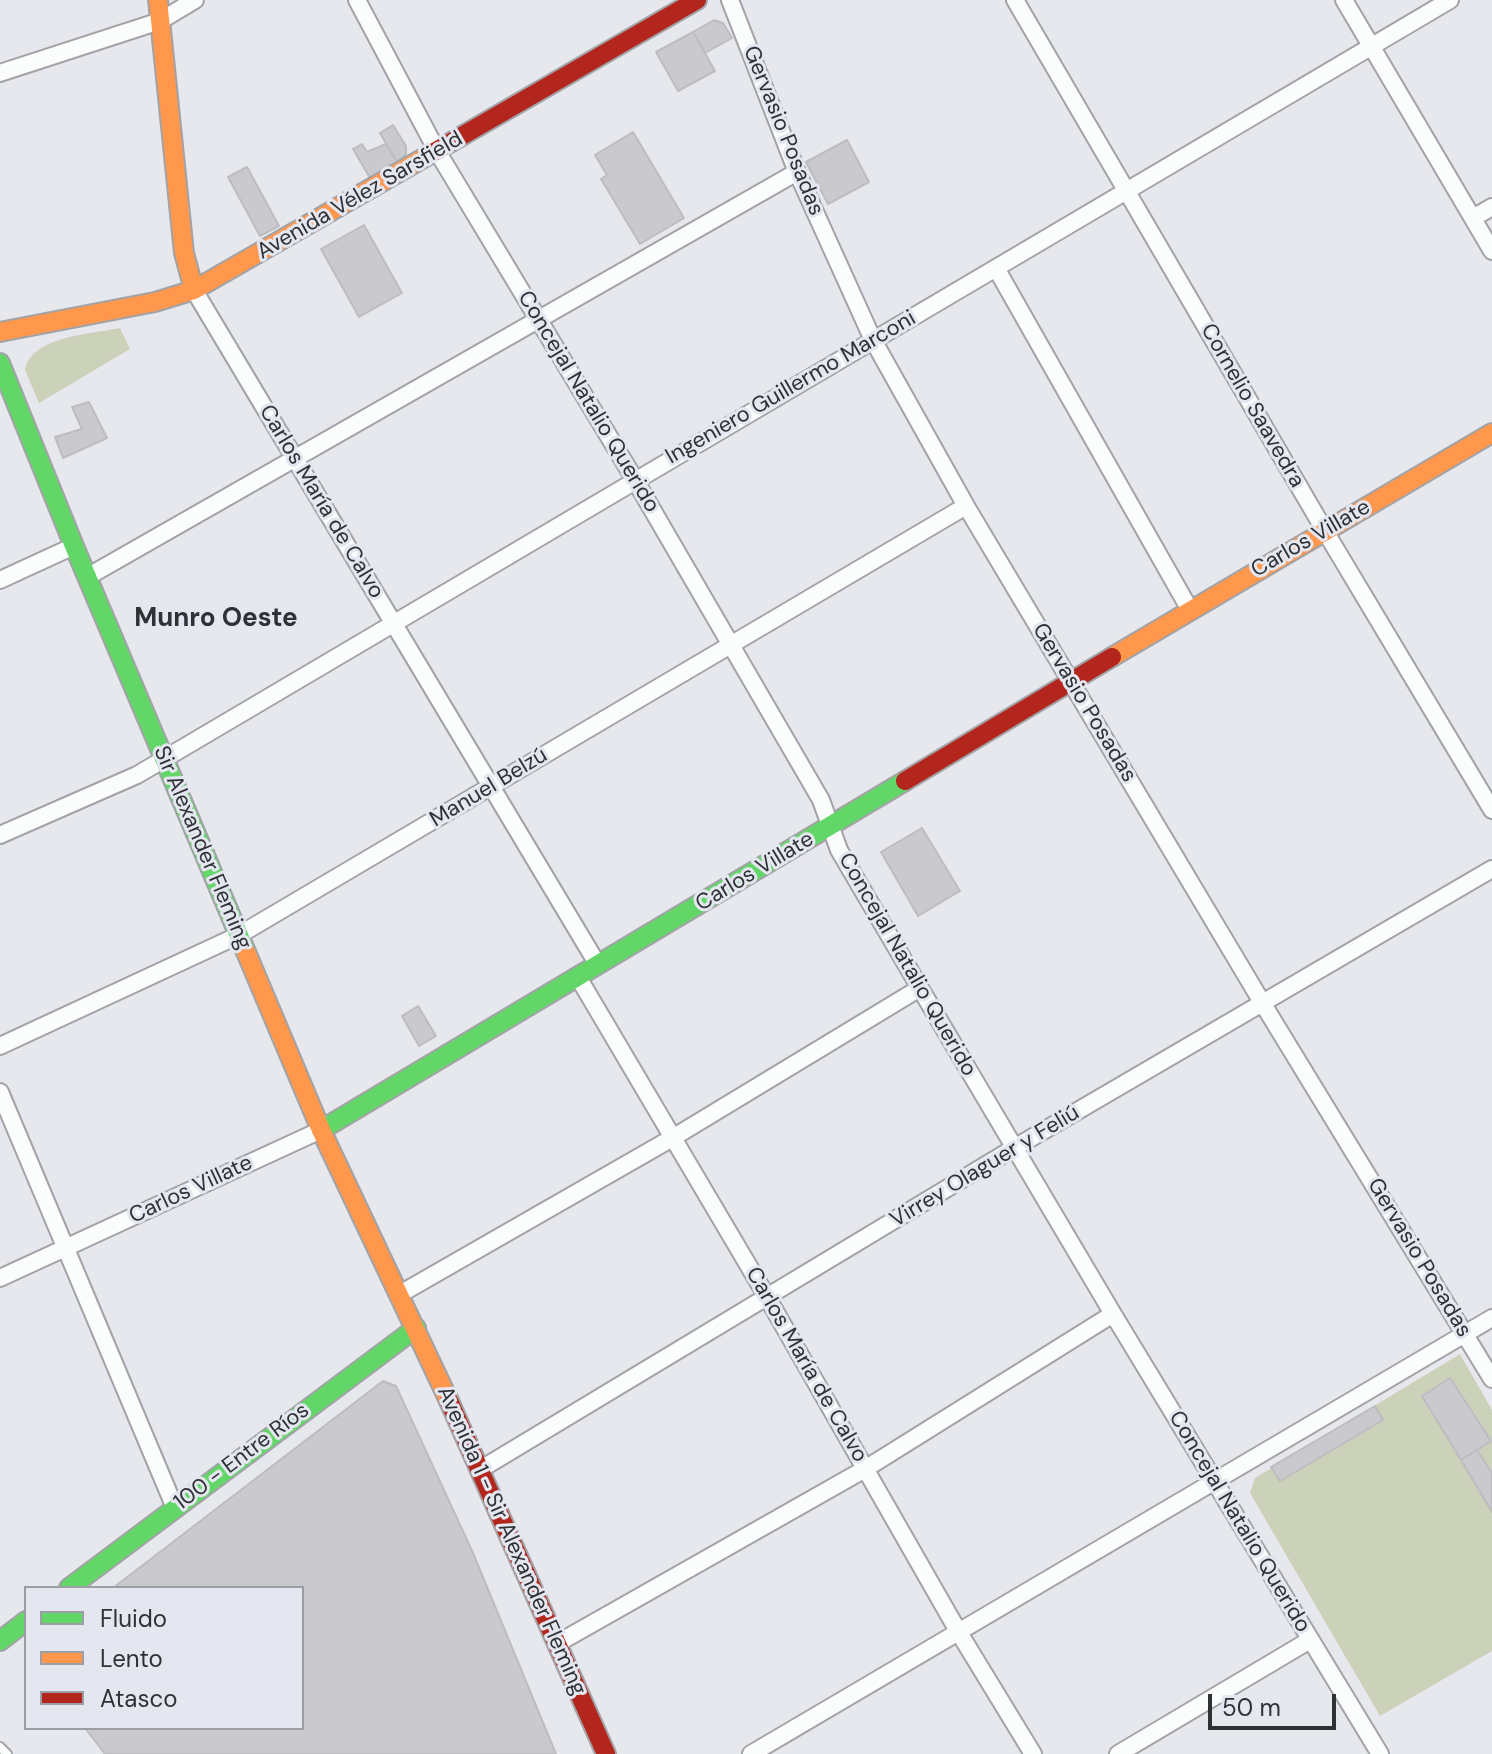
<!DOCTYPE html>
<meta charset="utf-8">
<style>
body{margin:0}
#map{position:relative;width:1492px;height:1754px;overflow:hidden;background:#e7e8ed;font-family:"DM Sans",sans-serif}
canvas{display:block}
.legend{position:absolute;left:24px;top:1586px;width:280px;height:144px;box-sizing:border-box;background:#e4e6f0;border:2px solid #9c9ea5;margin:0;padding:10px 14px;list-style:none;font-size:24px;color:#303135}
.legend li{display:flex;align-items:center;gap:16px;height:40px}
.legend b{width:40px;border:2px solid #9c9ea5}
.scale{position:absolute;left:1208px;top:1694px;width:128px;height:36px;box-sizing:border-box;border:4px solid #303135;border-top:0;padding-left:10px;font-size:24px;line-height:28px;white-space:nowrap;color:#303135;-webkit-text-stroke:6px #e4e6f0;paint-order:stroke}
</style>
<div id="map">
<canvas width="1492" height="1754"></canvas>
<ul class="legend">
<li><b style="height:10px;background:#63d668"></b>Fluido</li>
<li><b style="height:10px;background:#ff974d"></b>Lento</li>
<li><b style="height:10px;background:#b3261e"></b>Atasco</li>
</ul>
<div class="scale">50 m</div>
</div>
<script>
const context = document.querySelector('canvas').getContext('2d');
context.lineJoin = 'round';
function paint(path, color) { context.fillStyle = color; context.fill(path, 'evenodd'); }
function stroke(path, color, width, dash) { context.strokeStyle = color; context.lineWidth = width; context.lineCap = dash ? 'butt' : 'round'; context.setLineDash(dash || []); context.stroke(path); }
function drawText(font, color, halo, rows, align = 'center') {
  context.font = font + ' "DM Sans",sans-serif'; context.lineWidth = 6; context.setLineDash([]); context.textBaseline = 'middle'; context.strokeStyle = halo; context.fillStyle = color; for (const [text, x, y, turn = 0] of rows) {
    context.save(); context.translate(x, y); context.rotate((+turn || 0) * Math.PI / 180); context.textAlign = isNaN(turn) ? turn : align; if (halo) context.strokeText(text, 0, 0); context.fillText(text, 0, 0); context.restore();
  }
}
paint(new Path2D(`
 M120 328 130 349 39 403 25 370C31 336 92 334 120 328Z
 M1460 1354 1492 1410V1651L1380 1716 1250 1493 1255 1478Z`), '#ccd1ba');
const building = new Path2D(`
 M714 20 723 23 732 38 705 53 693 32Z
 M693 32 715 71 678 91 656 52Z
 M393 125 406 146V154L397 162 380 133Z
 M633 132 684 218 640 244 601 179 607 175 595 155Z
 M847 140 869 182 828 204 806 162Z
 M362 144 367 152 386 144 397 162 370 178 353 149Z
 M247 167 279 226 260 236 228 177Z
 M364 225 402 293 359 317 321 249Z
 M89 402 107 438 63 458 55 437 82 429 72 407Z
 M922 828 960 891 918 916 881 852Z
 M418 1006 436 1036 419 1046 402 1016Z
 M1450 1378 1491 1441 1461 1460 1422 1396Z
 M383 1381 396 1386 473 1553 556 1754H105L85 1728H302V1588H113Z
 M1375 1406 1383 1420 1280 1481 1271 1467Z
 M1477 1450 1492 1473V1512L1461 1460Z`);
paint(building, '#cacace');
stroke(building, '#bcbdc0', 2);
const lane = new Path2D(`
 M0 1747 7 1754`);
const street = new Path2D(`
 M357 0 437 151 635 480 821 800 839 850 920 988 1113 1314 1380 1754
 M730 0 797 172 873 340 966 506 1263 1004 1492 1379
 M1015 0 1325 531 1492 810
 M1344 0 1492 251
 M0 73 160 21 195 0
 M1473 218 1492 207
 M996 268 1190 610
 M194 290 598 965
 M87 577 797 172
 M0 580 74 546
 M0 835 137 775 1450 0
 M578 977 767 1297 958 1631 1033 1754
 M0 1046 239 935 966 506
 M0 1092 175 1508
 M0 1278 321 1130
 M400 1294 674 1137 920 988
 M481 1469 1014 1148 1492 869
 M558 1643 865 1469 1113 1314
 M751 1754 1492 1318
 M1118 1754 1310 1640`);
const fast = new Path2D(`
 M0 363 74 546 246 952
 M321 1130 905 781
 M69 1588 416 1328
 M0 1641 26 1621`);
const slow = new Path2D(`
 M158 0 184 253 194 290
 M0 332 155 302 194 290 434 152
 M1112 657 1492 433
 M246 952 321 1130 449 1401`);
const jam = new Path2D(`
 M434 152 697 0
 M905 781 1112 657
 M449 1401 606 1754`);
stroke(lane, '#a2a3a7', 12);
stroke(street, '#a2a3a7', 20);
stroke(fast, '#a2a3a7', 22);
stroke(slow, '#a2a3a7', 22);
stroke(jam, '#a2a3a7', 22);
stroke(lane, '#fbfcfc', 8);
stroke(street, '#fbfcfc', 16);
stroke(fast, '#63d668', 18);
stroke(slow, '#ff974d', 18);
stroke(jam, '#b3261e', 18);
drawText('22px', '#303135', '#e4e6f0', [
 ["Gervasio Posadas",783,131,68],
 ["Avenida Vélez Sarsfield",360,196,-30],
 ["Ingeniero Guillermo Marconi",791,388,-30],
 ["Concejal Natalio Querido",588,402,59],
 ["Cornelio Saavedra",1252,406,60],
 ["Carlos María de Calvo",321,502,59],
 ["Carlos Villate",1311,539,-30],
 ["Gervasio Posadas",1084,703,59],
 ["Manuel Belzú",489,788,-31],
 ["Sir Alexander Fleming",202,848,67],
 ["Carlos Villate",755,872,-31],
 ["Concejal Natalio Querido",907,965,60],
 ["Virrey Olaguer y Feliú",985,1167,-31],
 ["Carlos Villate",191,1190,-25],
 ["Gervasio Posadas",1419,1258,59],
 ["Carlos María de Calvo",806,1365,60],
 ["100 - Entre Ríos",242,1457,-37],
 ["Concejal Natalio Querido",1239,1522,59],
 ["Avenida 1 - Sir Alexander Fleming",511,1541,66]
]);
drawText('bold 26px', '#303135', '#e4e6f0', [
 ["Munro Oeste",216,619]
]);
</script>
